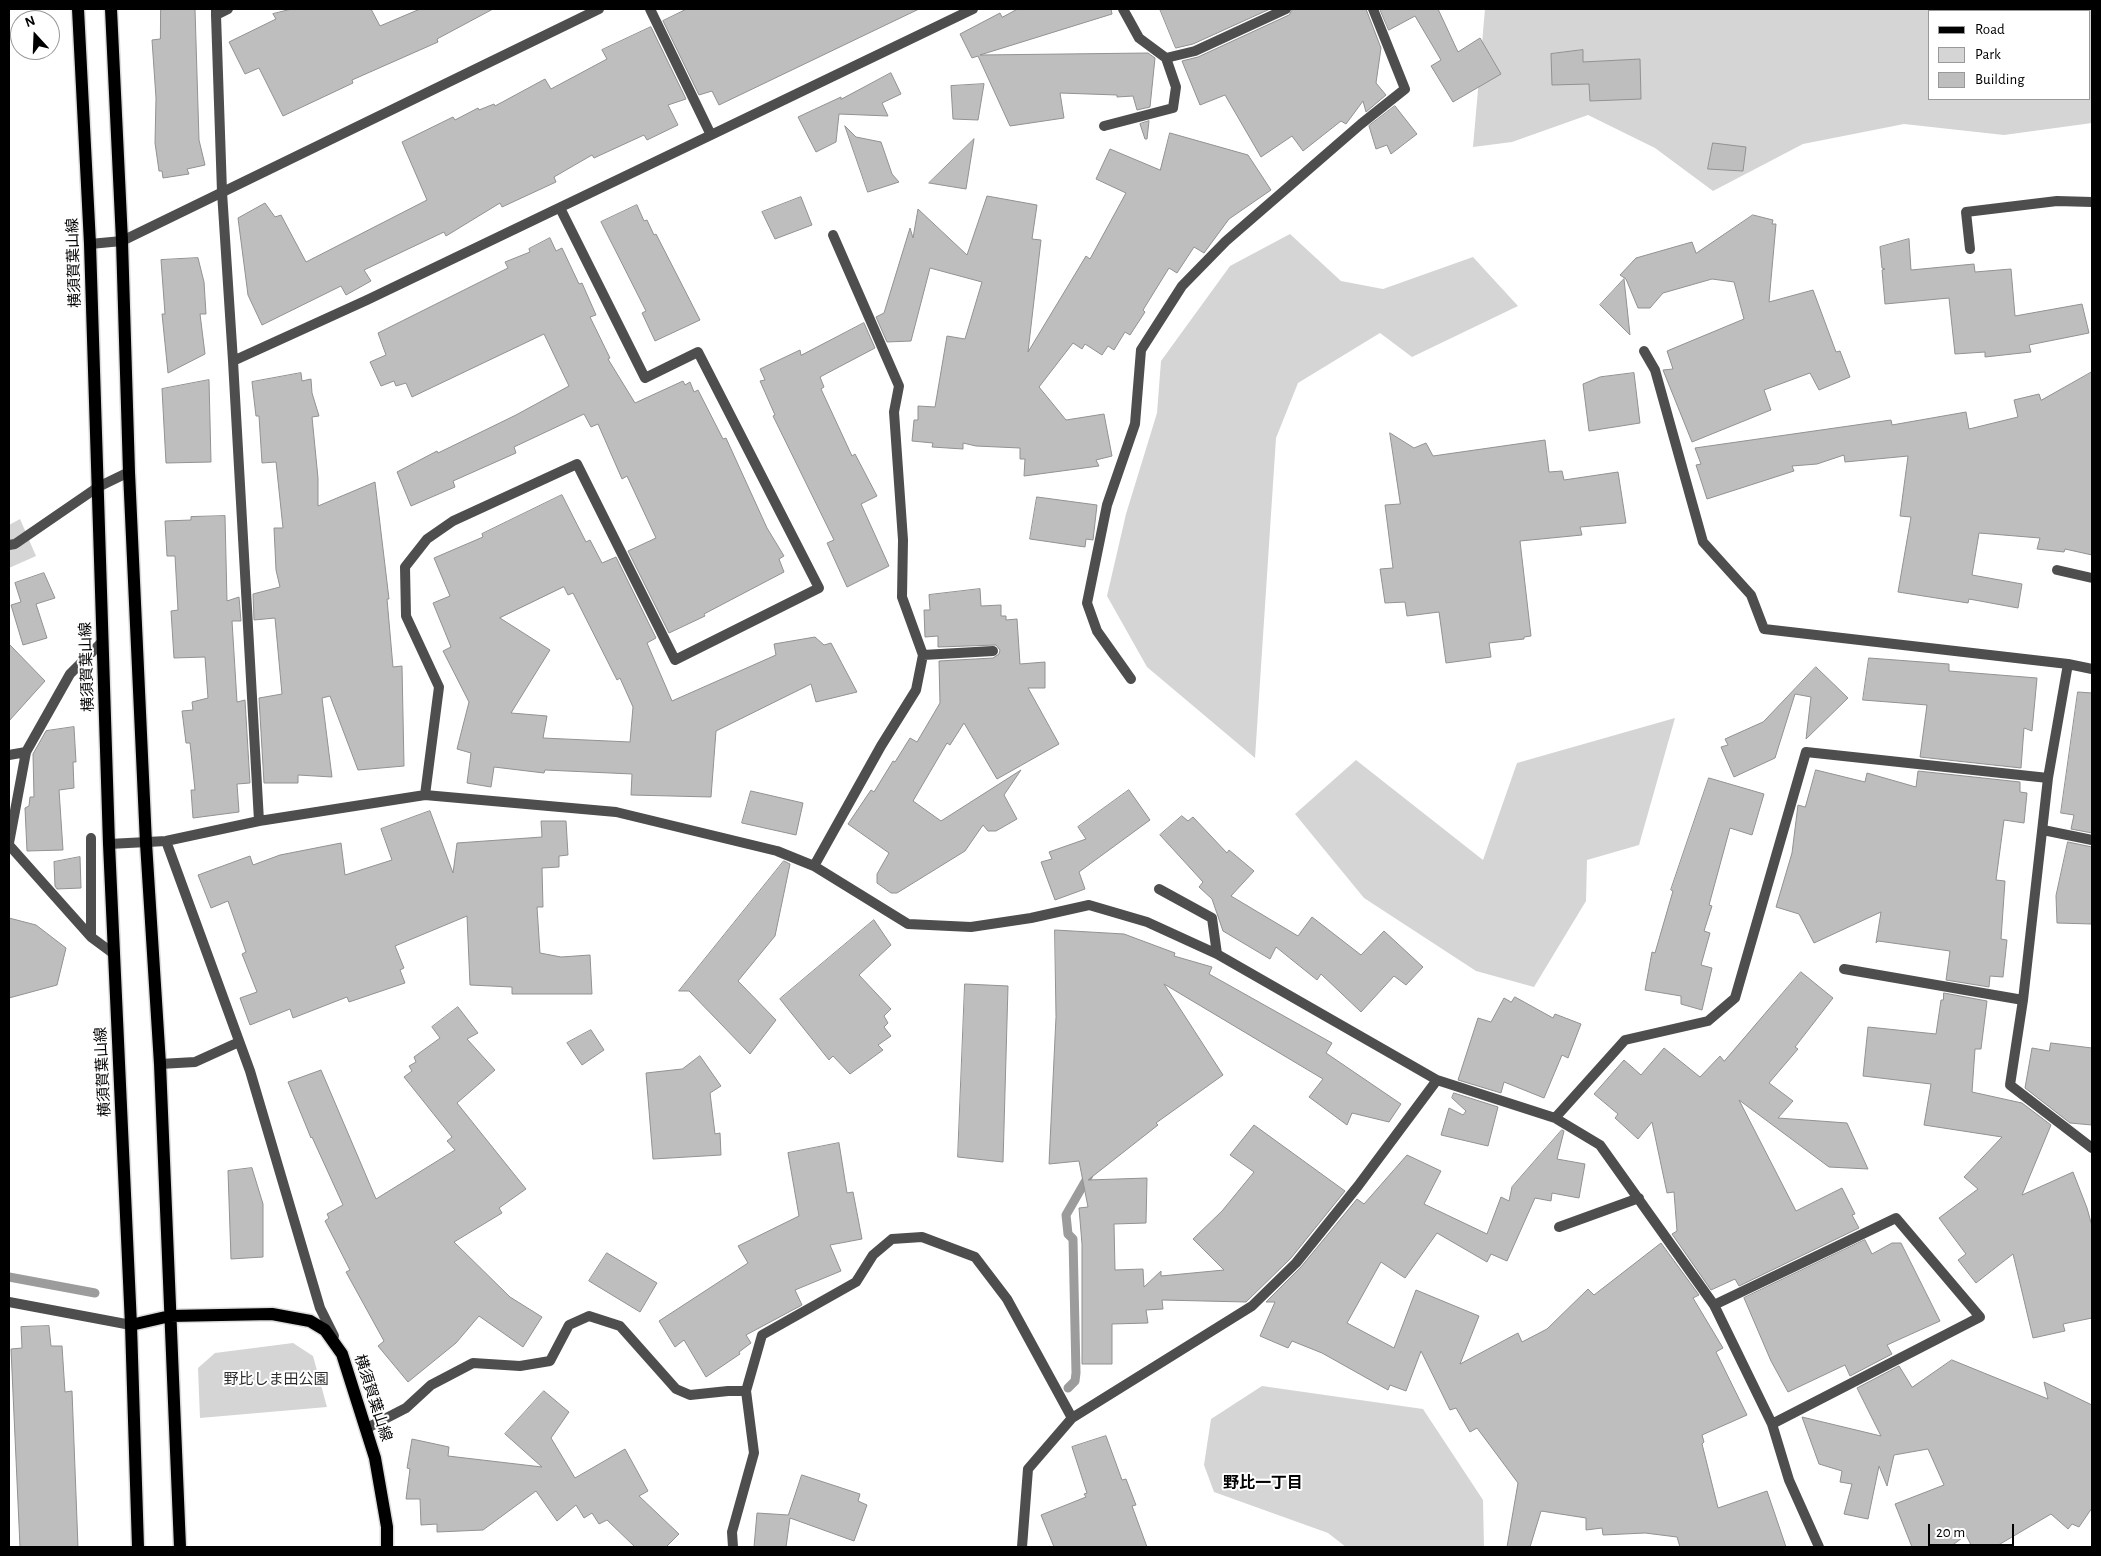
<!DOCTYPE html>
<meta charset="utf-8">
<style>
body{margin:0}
#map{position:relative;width:2101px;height:1556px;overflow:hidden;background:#fff;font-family:"Alegreya Sans",sans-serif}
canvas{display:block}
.frame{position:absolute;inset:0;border:10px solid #000;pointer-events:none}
.legend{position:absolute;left:1928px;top:10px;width:162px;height:90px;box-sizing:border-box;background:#fff;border:1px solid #999;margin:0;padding:6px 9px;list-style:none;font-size:15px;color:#000}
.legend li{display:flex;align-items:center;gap:10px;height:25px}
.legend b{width:25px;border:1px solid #999}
.north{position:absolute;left:10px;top:10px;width:50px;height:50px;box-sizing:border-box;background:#fff;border:1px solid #999;border-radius:50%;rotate:340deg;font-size:14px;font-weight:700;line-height:20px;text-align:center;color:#000}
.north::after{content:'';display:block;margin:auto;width:18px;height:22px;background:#000;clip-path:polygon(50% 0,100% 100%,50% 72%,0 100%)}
.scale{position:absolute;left:1928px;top:1524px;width:86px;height:22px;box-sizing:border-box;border:2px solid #000;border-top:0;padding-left:6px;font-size:15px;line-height:18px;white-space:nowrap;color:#000;-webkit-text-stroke:4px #fff;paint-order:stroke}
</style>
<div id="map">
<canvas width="2101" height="1556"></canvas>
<div class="frame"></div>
<ul class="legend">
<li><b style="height:6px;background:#000"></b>Road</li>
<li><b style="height:14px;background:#d5d5d5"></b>Park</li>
<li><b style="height:14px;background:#bebebe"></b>Building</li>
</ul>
<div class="north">N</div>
<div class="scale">20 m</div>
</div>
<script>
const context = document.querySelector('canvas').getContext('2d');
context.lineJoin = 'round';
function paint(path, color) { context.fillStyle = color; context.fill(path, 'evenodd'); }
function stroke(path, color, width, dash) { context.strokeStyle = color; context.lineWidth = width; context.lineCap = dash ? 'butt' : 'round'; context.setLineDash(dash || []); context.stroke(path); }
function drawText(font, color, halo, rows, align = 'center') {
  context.font = font + ' "Alegreya Sans","Noto Sans JP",sans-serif'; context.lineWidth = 4; context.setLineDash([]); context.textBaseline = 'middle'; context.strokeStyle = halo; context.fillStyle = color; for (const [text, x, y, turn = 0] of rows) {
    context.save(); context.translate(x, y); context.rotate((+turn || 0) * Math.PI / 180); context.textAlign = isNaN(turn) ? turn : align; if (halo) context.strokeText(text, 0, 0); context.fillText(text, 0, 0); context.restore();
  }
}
paint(new Path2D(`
 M1485 9H2092V123L2004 135 1904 124 1803 144 1713 191 1655 148 1588 115 1512 142 1473 147ZM1930 11H2090V99H1930Z
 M1290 234 1341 281 1383 289 1473 257 1518 306 1412 357 1380 333 1298 383 1276 438 1255 758 1147 667 1107 596 1126 514 1157 413 1161 361 1230 266Z
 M20 519 36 556 9 568V525Z
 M1675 718 1639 845 1587 860 1586 901 1534 987 1476 971 1364 898 1295 814 1356 760 1483 860 1517 763Z
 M293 1343 313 1356 327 1407 200 1418 198 1368 215 1353Z
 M1262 1386 1423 1409 1483 1500 1484 1547H1346L1328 1533 1214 1492 1204 1465 1211 1419Z`), '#d5d5d5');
stroke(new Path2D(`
 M9 1277 95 1293
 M1068 1388 1075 1381 1076 1373 1073 1239 1068 1234 1066 1215 1089 1175`), '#9c9c9c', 9);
const building = new Path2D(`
 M161 9H195L199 140 205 165 187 169 189 174 163 178 162 171H159L155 143 156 98 152 40 160 39Z
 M292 9H371L380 26 420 9H493L437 39 438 42 352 80 353 83 283 116 259 68 245 74 229 42 276 19 273 14Z
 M687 9H919L719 105 712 91 699 95 663 21Z
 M1018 9H1111L1112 14 980 55 1148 53 1155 58 1150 107 1137 110 1133 96 1117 97V95L1060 93 1064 118 1010 126 978 56 972 58 960 34 1000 13 1002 17Z
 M1160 9H1270L1193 44 1176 48Z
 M1293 9H1366L1381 48 1376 83 1386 95 1366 112 1363 101 1346 124 1341 121 1303 151 1292 136 1261 157 1225 95 1200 105 1182 61 1198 57 1289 15Z
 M1380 9H1438L1458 52 1480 38 1501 74 1453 102 1431 66 1441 60 1415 16 1389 30Z
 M651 27 686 99 668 105 678 125 647 140 644 135 594 158 592 155 554 177 556 182 502 207 500 203 446 236 444 232 364 270 371 281 346 295 341 286 262 325 248 295 238 218 265 203 275 217 281 215 306 262 427 200 402 142 453 117 455 120 478 108 479 110 494 104 495 106 545 79 551 89 607 59 602 50Z
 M1583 50V62L1640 59 1641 99 1590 101 1589 84 1552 85 1551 54Z
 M891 73 901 94 882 103 888 116 839 114 836 142 816 152 798 117 841 97V99Z
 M984 84 978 120 953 119 951 86Z
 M1395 106 1417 134 1391 154 1387 145 1376 149 1369 126Z
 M1149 121 1147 139H1145L1140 124Z
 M845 126 856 137 881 142 892 174 899 182 868 192Z
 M1170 133 1248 155 1271 190 1229 219 1204 253 1194 247 1177 273 1169 268 1143 310 1145 312 1130 335 1125 332 1114 350 1108 346 1102 355 1085 344 1082 349 1073 343 1039 387 1066 420 1104 414 1112 456 1096 460 1099 466 1024 476 1025 459H1020V448L976 446 963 443V449L932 447 933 443 912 441 914 420H918V406L935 407 947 336 965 339 982 282 930 268 911 341 887 342 876 317 884 313 910 228 913 238 918 209 967 255 987 196 1037 205 1032 239 1041 240 1028 352 1086 256 1090 259 1126 193 1096 179 1110 149 1160 170Z
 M974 139 966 189 929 183Z
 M1713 143 1746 147 1743 171 1708 169Z
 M801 197 812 225 775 239 762 212Z
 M637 205 644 221 647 220 654 235 656 234 700 320 655 341 642 313 646 311 601 222Z
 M1753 215 1773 220 1772 224H1776L1769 302 1813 290 1836 352 1840 351 1850 377 1819 390 1810 373 1764 390 1771 410 1692 442 1663 370 1673 369 1667 351 1744 319 1734 282 1712 279 1663 293 1650 308H1638L1626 279 1620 275 1636 258 1692 242 1696 253Z
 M550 238 556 251 562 248 579 284 582 283 596 315 590 317 610 358 608 359 635 403 683 381 685 385 690 382 694 392 698 390 723 439 726 438 767 528 784 556 779 559 784 572 704 614 705 616 669 633 628 551 656 538 627 476 622 479 598 424 591 427 584 414 514 447 516 453 453 481 455 487 411 506 397 472 437 451 438 453 516 415 569 386 544 334 412 397 406 383 396 386 394 381 381 386 370 362 386 355 378 333 508 268 505 262 530 252 529 249Z
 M1909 239 1911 270 1974 264 1975 272 2011 269 2015 316 2082 304 2089 333 2029 345 2031 352 1985 357V352L1955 354 1949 298 1885 304 1882 270 1885 269 1882 268 1880 247Z
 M198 258 204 282 206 314H200L205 354 168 373 162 314H165L161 260Z
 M1624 279 1630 335 1600 305Z
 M864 323 875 348 820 377 824 387 821 389 852 456 855 454 877 496 861 504 889 566 847 587 827 543 834 540 773 416 775 415 760 381 765 380 760 369 800 350 801 355Z
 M2092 372V555L2065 549 2064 552 2037 549 2040 538 1979 533 1972 575 2022 584 2018 608 1969 599 1968 603 1898 592 1911 517 1900 516 1908 456 1845 462 1844 455 1817 464 1792 466 1794 471 1707 499 1696 465 1701 464 1695 448 1891 420 1892 425 1966 412 1969 429 2018 417 2014 400 2039 394 2041 400Z
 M301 373 302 381 311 379 312 393 319 416 312 417 318 478V506L375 482 389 599H387L393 667 402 666 404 766 358 770 330 696 322 698 332 777 298 775V783H264L259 698 282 694 275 618 254 620 253 594 280 587 276 570 274 528H283L276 462 262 463 259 416H256L252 382Z
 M1634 373 1640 423 1589 431 1583 384 1600 377Z
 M209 380 211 462 166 463 162 389Z
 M1390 433 1414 448 1426 443 1433 456 1545 440 1549 472 1562 471 1564 480 1618 472 1626 523 1580 527 1582 535 1520 541 1531 636 1524 637V639L1489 643 1491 657 1446 663 1439 612 1407 616 1405 602 1385 603 1380 569 1393 568 1385 505 1400 504Z
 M562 495 586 542 590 540 602 563 616 557 656 638 647 643 672 701 776 655 774 644 815 637 824 645 831 643 857 692 816 702 811 684 716 731 711 797 631 795 632 774 545 770 544 773 494 767 491 787 467 783 471 753 457 749 469 702 443 651 451 647 433 603 450 596 434 558 483 537 482 534ZM564 587 568 595 573 593 617 680 620 678 633 707 630 742 543 738 547 716 511 713 550 650 500 618Z
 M1037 497 1097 505 1093 540 1086 539 1085 547 1030 539Z
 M225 516 227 601 239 597 241 621H232L237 702 245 700 250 783 237 784 239 812 193 818 191 790H195L190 743H186L182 711 193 710 192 702 208 698 205 657 174 658 171 611 178 610 175 556H167L165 521 191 520V517Z
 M44 573 55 598 36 604 47 638 23 645 11 605 21 602 15 583Z
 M980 589 981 606 1001 605V616H1006V620L1017 619 1020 664 1045 662V688H1028L1059 744 997 779 964 723 950 745 947 743 913 801 941 821 1021 770 1004 795 1017 819 996 831H988L983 825 965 851 897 893H891L877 883V874L889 853 848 824 871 790 874 792 893 761 895 762 910 738 917 742 940 703 939 661 993 658 999 654 1000 650 996 645 938 647V636L925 637 924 610H930L929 595Z
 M9 644 45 681 9 721Z
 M1869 658 1949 664V671L2037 678 2032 731 2024 728 2021 768 1920 757 1927 705 1863 700Z
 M1816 667 1848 698 1806 739 1811 697 1795 694 1775 758 1734 777 1721 747 1728 745 1725 739 1763 722Z
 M2078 692 2092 693V833L2071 829 2074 815 2061 813Z
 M74 727 76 762H73L74 788 59 790 63 850 27 851 25 808 29 806 30 797H34L33 754 46 731Z
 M1816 770 1865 782 1867 773 1916 787 1918 771 2020 782V792L2027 793 2024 823 2004 820 1996 880 2005 881 2001 939 2007 940 2003 977 1990 976 1989 987 1946 980 1950 951 1878 941 1876 943 1881 912 1814 943 1799 914 1776 907 1792 853 1798 805 1805 807Z
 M1709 778 1764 794 1752 835 1730 828 1709 905 1712 906 1704 931 1710 933 1701 965 1712 968 1702 1010 1681 1004V996L1645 990 1652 952 1655 953 1673 891 1671 890Z
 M1129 790 1150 820 1079 872 1085 889 1055 900 1041 862 1052 859 1049 852 1086 839 1078 827Z
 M751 791 803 803 796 835 742 823Z
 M430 811 453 873 457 843 542 837 541 821H566L568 855 559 856V867L542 868 543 907H537L540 953 561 957 590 955 592 994H512V987L470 985 467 916 395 946 404 968 400 970 405 983 349 1002 347 997 293 1018 290 1009 250 1025 240 998 257 992 242 954 246 952 228 901 211 908 198 875 250 856 253 865 280 855 341 843 345 875 392 860 381 829Z
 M1182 816 1188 821 1193 817 1227 853 1229 850 1254 871 1231 896 1298 936 1312 917 1361 955 1384 931 1423 967 1406 985 1394 976 1361 1012 1321 974 1317 980 1276 947 1270 959 1223 931 1212 899 1199 887 1203 882 1160 835Z
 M2068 842 2092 847V924L2057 923 2056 896Z
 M80 857 81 888 57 889 55 886 54 862Z
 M784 861 790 864 775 936 738 981 776 1020 750 1054 689 991H679Z
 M9 918 36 925 66 948 57 985 9 998Z
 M874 920 891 945 859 975 891 1009 884 1016 888 1023 884 1027 891 1036 878 1045 883 1050 850 1074 833 1056 829 1060 780 999Z
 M1055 930 1124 934 1175 953 1174 956 1212 967 1209 974 1332 1043 1326 1053 1401 1104 1389 1122 1352 1113 1347 1125 1309 1097 1323 1079 1164 984 1223 1075 1156 1123 1158 1125 1088 1180 1147 1178 1146 1223 1114 1224 1115 1270 1143 1269 1144 1287 1161 1271V1276L1224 1270 1193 1239 1222 1211 1254 1172 1230 1155 1254 1125 1345 1191 1291 1258 1246 1302 1162 1300 1163 1309 1146 1310 1148 1323 1112 1324V1364H1082V1244L1079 1208 1088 1207 1079 1161 1049 1164 1056 1017Z
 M1801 972 1833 998 1795 1047 1798 1049 1769 1083 1793 1101 1778 1118 1847 1123 1868 1169 1829 1167 1739 1100 1796 1211 1842 1188 1855 1214 1852 1215 1859 1228 1739 1286 1735 1279 1711 1290 1672 1234 1677 1231 1674 1192 1667 1193 1652 1122 1638 1139 1615 1118 1618 1114 1594 1094 1624 1060 1641 1075 1664 1048 1700 1077 1720 1056 1724 1061Z
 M965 984 1008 986 1003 1162 958 1157Z
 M1944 993 1987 1001 1981 1049H1975L1972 1092 2022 1103 2051 1125 2022 1195 2073 1172 2087 1208 2092 1226V1318L2063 1324 2065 1331 2033 1338 2013 1254 1976 1283 1958 1260 1966 1254 1939 1218 1978 1189 1964 1177 2002 1137 1924 1125 1931 1084 1863 1076 1868 1027 1936 1034 1941 1000H1943Z
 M1515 997 1553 1018 1555 1014 1581 1024 1568 1058 1562 1055 1544 1098 1504 1082 1501 1093 1458 1080 1478 1018 1491 1022 1504 998 1511 1002Z
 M458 1007 478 1033 467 1039 495 1070 457 1103 526 1189 499 1208 502 1213 454 1242 510 1297 542 1317 523 1347 479 1316 456 1343 408 1382 378 1346 384 1341 346 1272 350 1270 325 1221 329 1218 327 1214 343 1205 312 1137 311 1138 288 1082 321 1070 376 1199 455 1150 447 1141 452 1137 404 1077 412 1071 409 1066 416 1062 414 1057 440 1038 432 1027Z
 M591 1030 604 1050 582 1065 567 1043Z
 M2051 1043 2092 1048V1125L2070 1123 2025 1088 2032 1048 2049 1051Z
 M700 1056 721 1086 710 1093 715 1134 720 1133 721 1155 653 1159 646 1073 682 1069Z
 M1454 1093 1498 1107 1488 1146 1441 1135 1449 1108 1463 1115 1466 1111 1452 1098Z
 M1562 1130 1564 1131 1557 1159 1585 1164 1579 1198 1552 1193 1551 1201 1535 1198 1507 1261 1491 1254 1487 1262 1437 1233 1405 1278 1381 1262 1347 1323 1394 1348 1416 1290 1479 1316 1460 1364 1518 1333 1522 1342 1547 1329 1588 1289 1594 1295 1661 1243 1699 1295 1693 1298 1723 1348 1716 1352 1747 1415 1702 1435 1704 1442 1702 1444 1718 1508 1767 1491 1786 1547H1680L1677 1537 1645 1533 1603 1535 1602 1528 1586 1530V1518L1541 1511 1530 1547H1507L1518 1483 1477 1428 1470 1432 1456 1408 1450 1410 1421 1351 1406 1391 1390 1385 1388 1390 1322 1353 1292 1341 1288 1348 1260 1336 1275 1302H1266L1301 1267 1357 1199 1364 1204 1407 1155 1441 1171 1424 1204 1487 1234 1501 1197 1509 1201 1512 1187Z
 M839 1143 847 1193 853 1192 862 1239 830 1245 841 1271 795 1290 802 1305 746 1335 751 1343 739 1352 740 1354 706 1377 684 1340 675 1347 659 1321 748 1263 738 1246 799 1216 788 1153Z
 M252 1168 263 1204V1257L231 1259 228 1171Z
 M1865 1240 1872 1254 1892 1243H1901L1940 1321 1887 1345 1892 1354 1850 1376 1845 1365 1788 1392 1771 1361 1744 1298Z
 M607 1253 657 1283 640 1312 589 1281Z
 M49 1326 51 1346H62L65 1392 72 1391 78 1547H20L11 1349 22 1348 21 1327Z
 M1952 1360 2048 1399 2044 1382 2092 1405V1508L2079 1527 2072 1524 2068 1529 2051 1514 1995 1547H1972L1966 1535 1950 1547H1912L1895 1504 1944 1485 1928 1449 1894 1455 1887 1486 1879 1466 1868 1519 1844 1514 1852 1484 1840 1482 1842 1471 1819 1464 1802 1417 1881 1436 1857 1388 1899 1366 1912 1387Z
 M544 1391 569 1412 551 1438 575 1478 625 1449 648 1491 639 1496 679 1534 666 1547H635L607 1520 599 1524 592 1513 584 1518 576 1505 557 1521 536 1491 483 1530 437 1532V1524L421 1525 420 1499H406L410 1469 407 1468 412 1439 449 1447 448 1456 542 1467 505 1434Z
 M1106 1436 1122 1480 1126 1479 1136 1505 1132 1506 1147 1547H1054L1041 1515 1086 1497 1084 1494 1087 1493 1072 1447Z
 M802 1475 860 1494 858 1501 867 1505 854 1541 790 1518 786 1547H754L757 1513 788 1515Z`);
paint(building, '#bebebe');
stroke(building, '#929292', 1);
const primary = new Path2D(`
 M78 9 90 244 109 844 131 1325 138 1547
 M111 9 122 241 129 472 146 843 160 1064 180 1547
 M131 1325 170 1316 272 1314 310 1321 325 1330 342 1354 375 1458 387 1527V1547`);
stroke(primary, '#dbdbdb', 15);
stroke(new Path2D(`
 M1123 9 1139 38 1166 58 1195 51 1286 9
 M216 10V15L228 9
 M216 15 222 192 233 361
 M1104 126 1173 108 1176 87 1166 58
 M711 135 973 9
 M1970 249 1966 212 2057 201 2092 202
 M1644 351 1655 370 1703 542 1751 595 1764 629 2068 664 2092 669
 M9 545 15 544 98 487 129 472
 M2057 570 2092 578
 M923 655 993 651
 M2068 664 2048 778 2023 1000 2010 1085 2092 1148
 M1131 679 1097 631 1087 603 1107 505 1135 424 1141 350 1182 286 1226 241 1361 124 1405 89 1373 9
 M9 755 26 752 70 674 103 641
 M425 795 439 687 406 616 405 567 427 539 453 521 577 464 675 660 819 588 698 352 645 378 560 208
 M259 821 233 361 367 300 711 135 650 9
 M2043 830 2092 840
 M91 838V937
 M166 841 250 1071 320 1308 334 1336
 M9 843 26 752
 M109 844 166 841 259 821 425 795 616 812 777 851 814 866 908 924 971 927 1031 918 1089 905 1147 922 1217 954 1437 1080 1555 1118 1600 1145 1714 1305 1772 1424 1789 1480 1819 1547
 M9 845 91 937 114 954
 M814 866 881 746 916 690 923 655 902 597 903 540 894 412 899 386 833 235
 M1159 889 1212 918 1217 954
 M1844 969 2023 1000
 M160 1064 195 1062 239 1042
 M1555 1118 1625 1040 1708 1021 1735 998 1806 752 2048 778
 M1559 1227 1639 1198
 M9 1302 131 1325
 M1714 1305 1896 1218 1980 1317 1772 1424
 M746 1391 762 1335 856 1282 873 1255 892 1239 922 1237 975 1257 1007 1299 1072 1418
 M367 1428 406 1408 431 1385 473 1363 520 1366 550 1361 569 1325 589 1316 620 1326 676 1389 690 1395 728 1391H746L754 1453 732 1532 733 1547
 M1022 1547 1028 1469 1072 1418 1252 1306 1296 1263 1358 1186 1437 1080`), '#4e4e4e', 10);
stroke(new Path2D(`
 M90 244 122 241 599 9`), '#4e4e4e', 10);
stroke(primary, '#000', 12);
drawText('15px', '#000', '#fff', [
 ["横須賀葉山線",74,263,-92],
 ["横須賀葉山線",87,667,-92],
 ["横須賀葉山線",103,1072,-93],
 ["横須賀葉山線",373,1398,72]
]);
drawText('15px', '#2c2c2c', '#fff', [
 ["野比しま田公園",276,1379]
]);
drawText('bold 16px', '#000', '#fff', [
 ["野比一丁目",1263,1483]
]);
</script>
